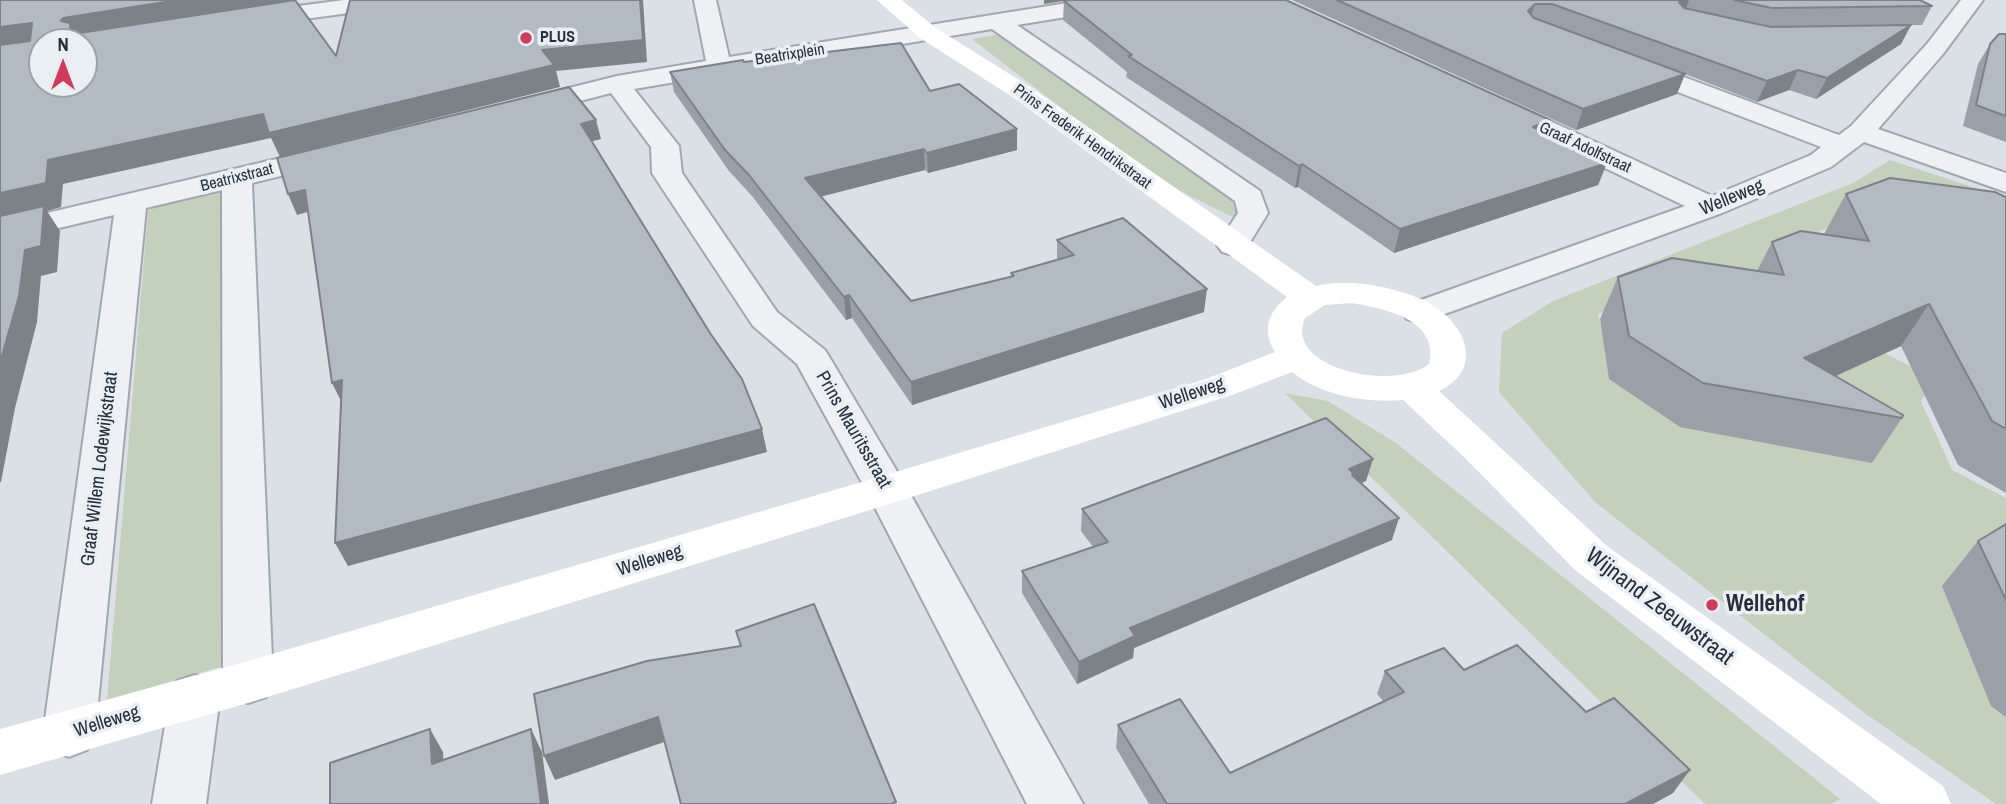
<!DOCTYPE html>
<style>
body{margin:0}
#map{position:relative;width:2006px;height:804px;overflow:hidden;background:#dbe0e6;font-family:"Archivo Narrow",sans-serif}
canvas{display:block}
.north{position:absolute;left:28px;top:28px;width:70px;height:70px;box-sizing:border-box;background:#eaeff4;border:2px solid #9ba2aa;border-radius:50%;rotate:0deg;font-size:19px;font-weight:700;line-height:28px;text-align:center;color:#252f3c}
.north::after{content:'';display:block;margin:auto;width:24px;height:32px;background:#d2395b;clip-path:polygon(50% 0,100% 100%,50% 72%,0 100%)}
</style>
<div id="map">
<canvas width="2006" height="804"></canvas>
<div class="north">N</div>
</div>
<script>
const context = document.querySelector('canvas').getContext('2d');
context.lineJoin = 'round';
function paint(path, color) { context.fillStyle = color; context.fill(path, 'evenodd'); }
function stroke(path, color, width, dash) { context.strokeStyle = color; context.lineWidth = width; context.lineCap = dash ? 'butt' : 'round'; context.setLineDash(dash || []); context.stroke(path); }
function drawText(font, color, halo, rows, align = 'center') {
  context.font = font + ' "Archivo Narrow",sans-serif'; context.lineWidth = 7; context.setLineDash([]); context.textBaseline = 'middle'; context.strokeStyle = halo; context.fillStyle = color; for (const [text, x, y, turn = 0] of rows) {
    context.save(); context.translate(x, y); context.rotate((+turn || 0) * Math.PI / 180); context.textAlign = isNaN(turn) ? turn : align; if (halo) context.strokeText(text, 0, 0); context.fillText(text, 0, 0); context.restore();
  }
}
paint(new Path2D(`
 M1000 34 1238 205 1235 218 1151 177 972 39Z
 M1890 160 2006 198 1872 215 1819 231 1833 269 1649 295 1598 314 1611 367 1780 388 1877 349 1936 380 1921 401 1952 470 2006 498V804H1996L1866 714 1595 502 1499 392 1502 333 1553 301 1853 183Z
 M227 187 241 661 107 700 148 211 160 203Z
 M1285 393 1328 401 1396 443 1840 799 1831 804H1705Z`), '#c2d0bc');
const minor = new Path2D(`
 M344 0H405L402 5 394 7 252 26 244 24 241 19 244 14 252 12Z
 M694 0H716L729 57 1086 0H1138L1135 5 1127 7 1017 25 1260 191 1268 213 1244 252 1233 255 1222 252 1217 245 1238 213 1235 201 992 29 634 89 679 146 682 173 777 312 825 350 830 358 908 490 1083 804H1027L866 490 797 364 753 326 652 173 651 147 611 93 526 115 517 113 513 107 517 101 617 76 706 61Z
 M1961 0H1983L1943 54 1878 129 2006 173V192L1864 142 1831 167 1722 213 1431 319 1419 322 1407 319 1402 312 1407 305 1685 206 1491 114 1487 108 1491 102 1500 100 1509 102 1712 196 1811 155 1821 147 1623 71 1620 66 1623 61 1632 59 1641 61 1839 135 1851 126 1927 44Z
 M332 146 342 149 346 155 342 161 252 183 273 682 266 697 248 703 230 697 223 682 222 190 146 208 95 734 87 750 69 757 51 750 43 734 114 215 0 242V224Z
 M195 675 213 681 220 696 206 804H152L170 696 177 681Z`);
stroke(minor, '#a1a7b0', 4);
paint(minor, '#eef0f4');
paint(new Path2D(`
 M877 0H902L936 28 1032 88 1316 286C1349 278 1389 286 1421 299 1461 316 1490 367 1439 391L1607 546 1943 786 1951 804H1881L1575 570 1465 458 1403 400C1366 403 1322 396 1292 372L1232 395 902 500 248 703 0 775V729L248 661 872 479 1206 379 1275 352C1262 331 1267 313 1287 297L1014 98 920 38ZM1351 303C1383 308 1440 319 1429 364 1395 392 1283 369 1305 318L1325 305Z`), '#fff');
paint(new Path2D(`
 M1292 0H1920L1932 6 1922 25H1911L1901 44 1816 99 1789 90 1757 102 1685 74 1677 94 1576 130Z
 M1064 1 1546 133 1607 163 1598 185 1394 253 1298 187 1295 188 1126 77 1127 72 1063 20Z
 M2006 34V142L1963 126 1978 64 1990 44Z
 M744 62 930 91 1017 129V150L928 173 925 170 821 196 911 301 1011 277V273L1057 260V240L1204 312 912 405 852 318 846 320 752 196 729 171 674 92 670 72Z
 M1846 194 2006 197V493L1958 465 1901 346 1836 376 1902 418 1872 463 1680 427 1609 379 1600 319 1618 277 1757 271 1772 242 1824 234Z
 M1366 481 1361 483 1392 540 1134 648 1133 658 1077 684 1022 593V571L1093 547 1081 531 1082 509Z
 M2006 524V717L1991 706 1942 586 1978 541Z
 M1464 670 1586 712 1673 793 1653 804H1149L1116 748 1118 725 1230 773 1384 702 1377 694 1385 671Z`), '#99a0a8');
paint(new Path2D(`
 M178 0H289L291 4 75 42 61 21 63 18Z
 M640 0H643L647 62 556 71 560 87 280 157 271 138 63 184 61 207 47 211 60 231 57 272 41 276 37 322 15 408 1 482H0V193L48 160 542 50Z
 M1044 0H1070L1044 4Z
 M1680 0H1689L1686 9 1675 13Z
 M1535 4 1529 22 1528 11Z
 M32 23 43 42 0 50V27Z
 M1911 25 1901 44 1816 99 1827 78Z
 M1798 70 1789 90 1757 102 1767 81Z
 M1685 74 1677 94 1576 130 1583 109Z
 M596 120 601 139 586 143 581 124Z
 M1550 120 1543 142 1533 127Z
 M1017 129V150L928 173 927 153Z
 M924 149 925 170 808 200 805 178Z
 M1607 163 1598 185 1394 253 1400 229Z
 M1302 164 1298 187 1295 188 1299 166Z
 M305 190 314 210 297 215 288 194Z
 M1207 289 1204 312 912 405 911 382Z
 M849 295 852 318 846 320 844 297Z
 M1929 304 1901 346 1787 398 1804 358Z
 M342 380 343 405 332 383Z
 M762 429 767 452 348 566 335 543Z
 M1373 459 1366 481 1350 488 1349 469Z
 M1399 518 1392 540 1134 648 1133 658 1077 684 1079 662 1130 628Z
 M658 717 667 741 555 780 544 756Z
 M430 729 443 752 445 787 432 764Z
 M531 729 542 752 549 804H541Z
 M1690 770 1673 793 1653 804H1625Z`), '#7d8288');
const building = new Path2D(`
 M0 0H178L63 18 61 21 70 23V32L73 34 295 0 336 56 350 0H640L643 40 542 50 554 65 269 133 263 114 48 160 46 183 0 193V45L30 41 32 23 0 27ZM42 42H84V84H42Z
 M1071 0H1286L1550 120 1533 127 1607 163 1400 229 1302 164 1299 166 1128 56 1132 55 1064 1Z
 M1337 0H1680L1679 2 1684 8 1771 27 1911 25 1827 78 1798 70 1767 81 1552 4H1535L1528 11 1534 18 1685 74 1583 109Z
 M1734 0H1920L1932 6 1772 8Z
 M1999 34H2006V116L1976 105 1990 44Z
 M901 43 930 91 959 84 1017 129 927 153 924 149 805 178 911 301 1014 276 1011 273 1074 255 1057 240 1123 218 1207 289 911 382 849 295 844 297 749 175 725 150 670 72 743 60 744 62Z
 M569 87 596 120 581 124 710 333 742 379 762 429 335 543 342 380 332 383 305 190 288 194 277 158Z
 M1890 178 1995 192 2006 197V429L1992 421 1929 304 1804 358 1903 415 1902 418 1703 383 1629 336 1618 277 1672 258 1784 275 1772 242 1801 231 1869 241 1846 194Z
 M44 206 41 246 25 250 19 296 0 363V216Z
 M1326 418 1373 459 1349 469 1354 474 1352 475 1399 518 1130 628 1135 636 1079 662 1022 571 1108 542 1082 509Z
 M2006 524V600L1978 541Z
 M814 604 896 802 891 804H681L658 717 544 756 534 694 647 661 741 646 736 631Z
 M1517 645 1586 712 1614 698 1690 770 1625 804H1167L1118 725 1180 699 1230 773 1404 692 1385 671 1444 648 1464 670Z
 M430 729 432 764 531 729 541 804H330V763Z`);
paint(building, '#b2bac3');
stroke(building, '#7d8288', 2);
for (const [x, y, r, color] of [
 [526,38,7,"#d2395b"],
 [1712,605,7,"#d2395b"]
]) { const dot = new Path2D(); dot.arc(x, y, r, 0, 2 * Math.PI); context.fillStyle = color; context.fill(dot); stroke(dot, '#eaeff4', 2.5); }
drawText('bold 16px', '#252f3c', '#eaeff4', [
 ["PLUS",540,38]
], 'left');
drawText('16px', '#252f3c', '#eaeff4', [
 ["Beatrixplein",790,55,-9],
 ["Prins Frederik Hendrikstraat",1082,137,36],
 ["Graaf Adolfstraat",1585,148,25],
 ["Beatrixstraat",237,178,-14]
]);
drawText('19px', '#252f3c', '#eaeff4', [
 ["Welleweg",1732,198,-22],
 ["Welleweg",1192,394,-18],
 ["Prins Mauritsstraat",853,430,60],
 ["Graaf Willem Lodewijkstraat",100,469,-83],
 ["Welleweg",650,561,-17],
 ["Welleweg",107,722,-17]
]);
drawText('bold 23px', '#252f3c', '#eaeff4', [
 ["Wellehof",1726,605]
], 'left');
drawText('23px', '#252f3c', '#eaeff4', [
 ["Wijnand Zeeuwstraat",1659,607,37]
]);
</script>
